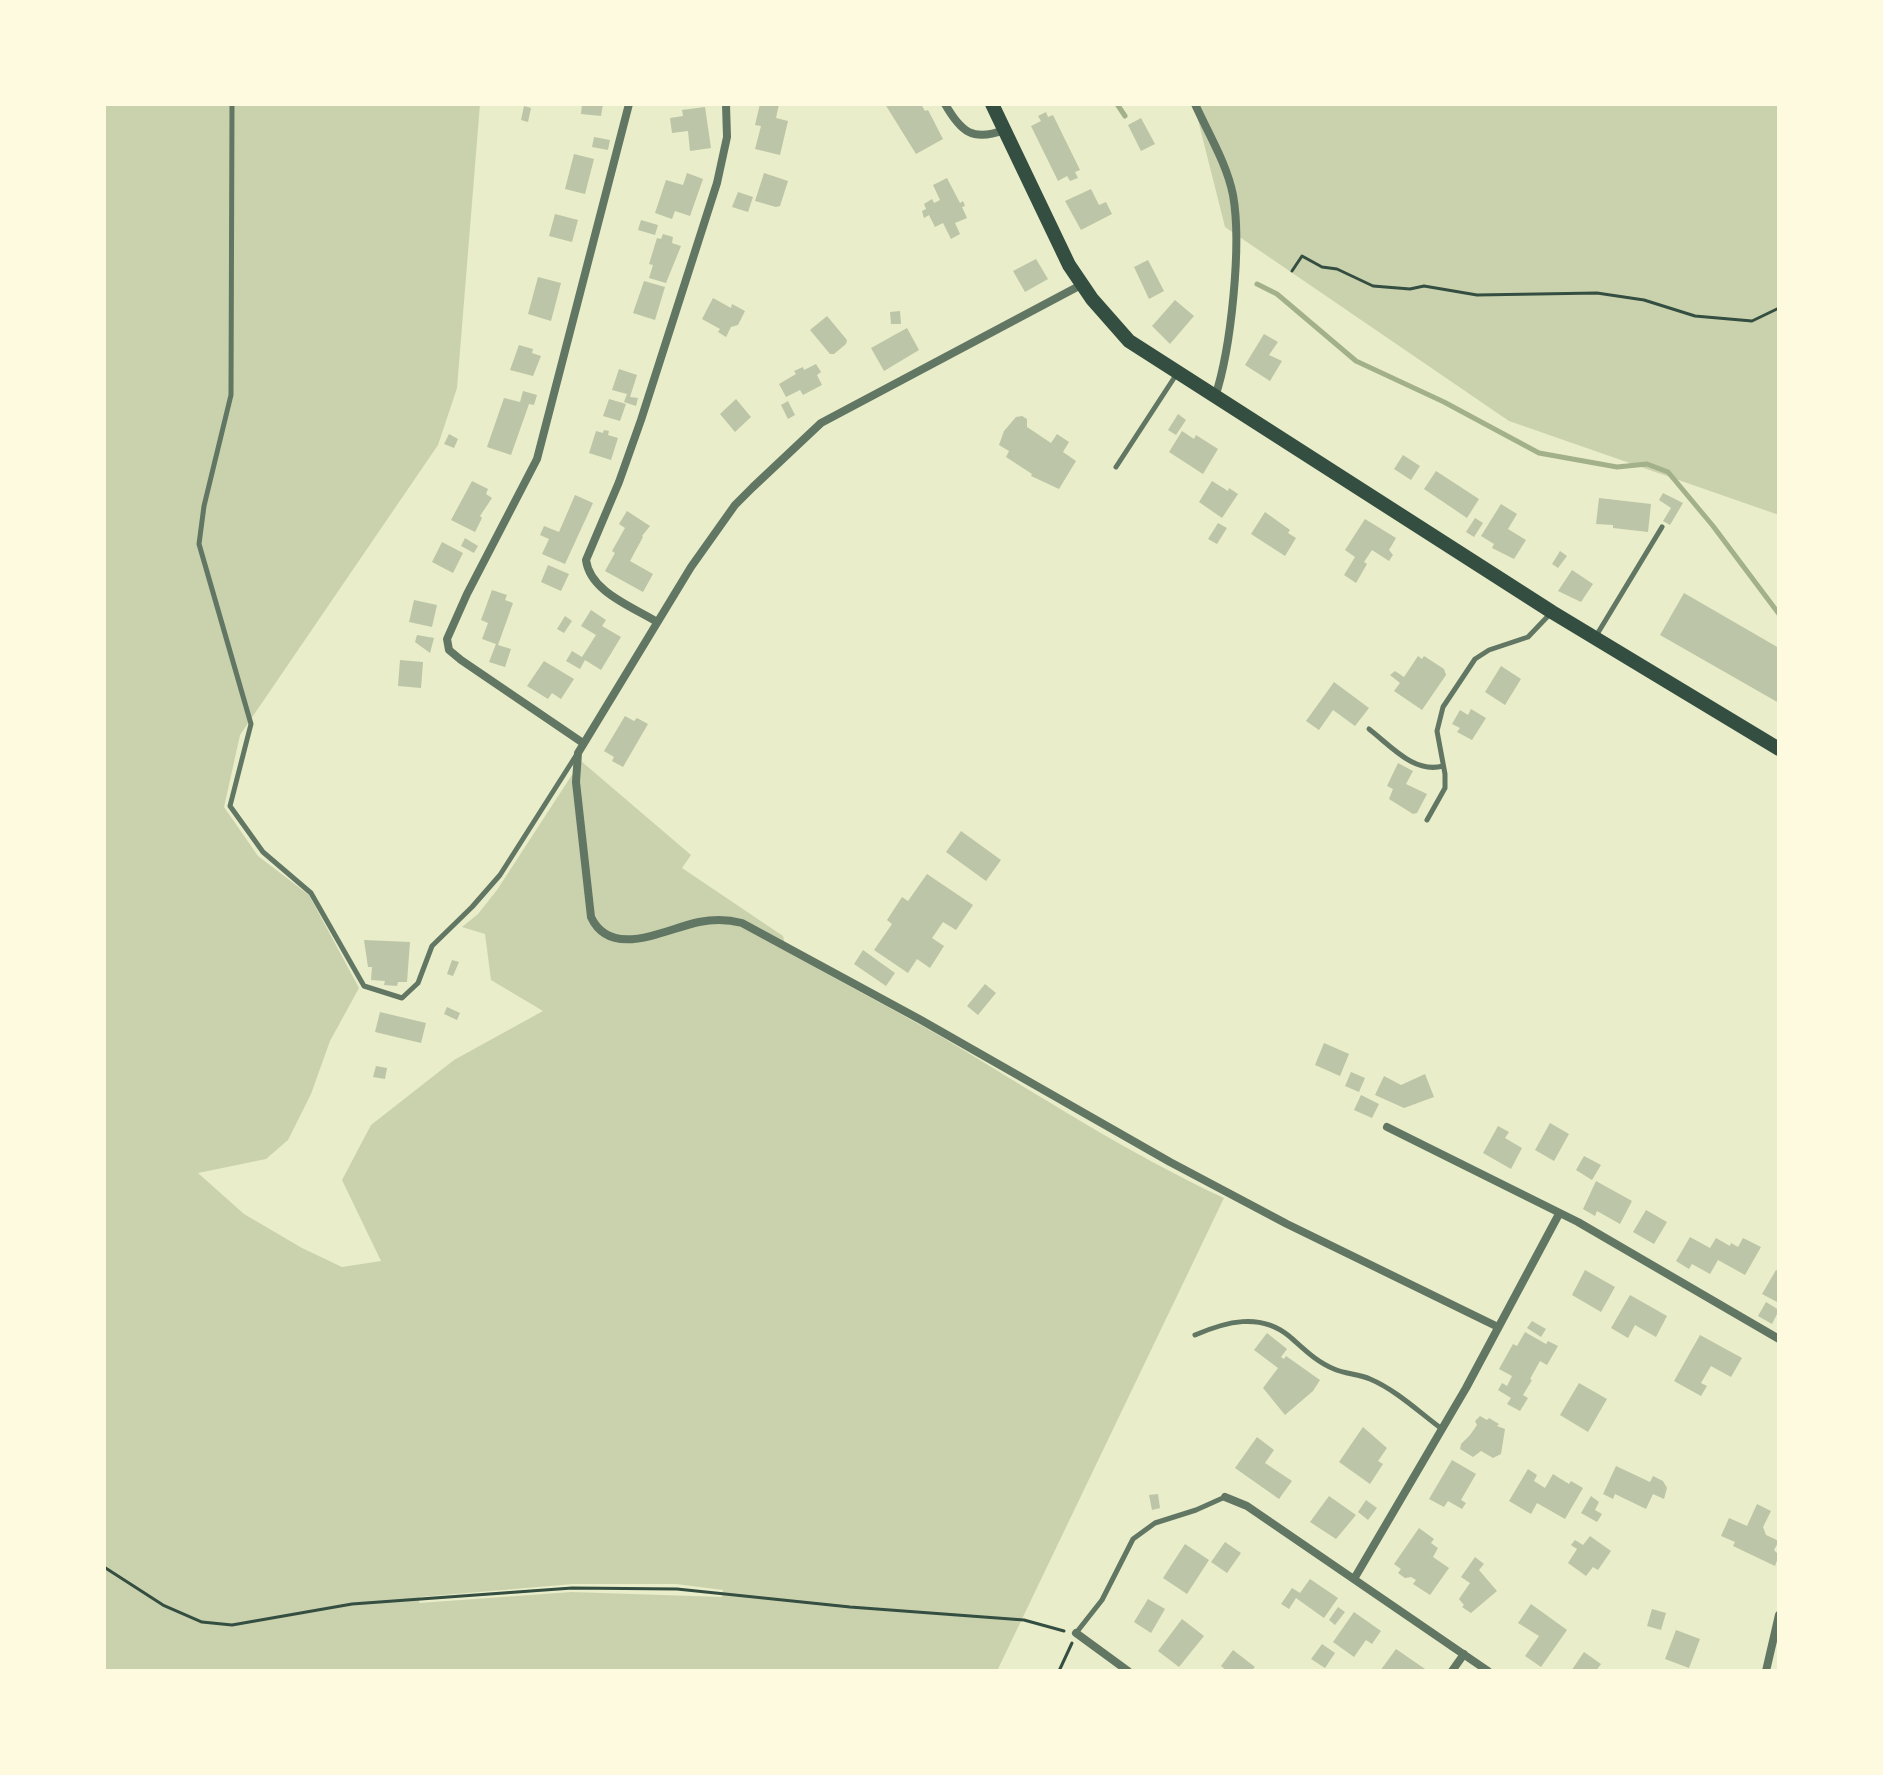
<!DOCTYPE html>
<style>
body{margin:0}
#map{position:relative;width:1883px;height:1775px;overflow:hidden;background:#e9edc9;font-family:"IBM Plex Sans",sans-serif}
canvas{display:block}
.frame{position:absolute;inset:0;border:106px solid #fefae0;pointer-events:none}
</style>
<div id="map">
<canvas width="1883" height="1775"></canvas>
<div class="frame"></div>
</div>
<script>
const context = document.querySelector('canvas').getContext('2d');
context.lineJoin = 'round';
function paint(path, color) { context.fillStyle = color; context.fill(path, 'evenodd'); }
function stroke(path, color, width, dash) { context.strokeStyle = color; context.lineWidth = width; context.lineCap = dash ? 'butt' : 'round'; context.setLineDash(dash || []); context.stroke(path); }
paint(new Path2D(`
 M104 104H480L457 388 438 445 240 735 224 807 258 856 309 895 359 988 330 1041 311 1094 288 1140 266 1159 198 1173 244 1214 302 1248 342 1267 381 1261 342 1180 371 1125 454 1060 543 1011 491 980 485 934 462 927 478 914 497 890 581 761 691 855 682 868 783 936 786 949C838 982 892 1008 945 1039 1037 1094 1127 1153 1224 1198L997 1671H104ZM573 1584H676L723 1590 722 1597 572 1592 419 1603 420 1597Z
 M1194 104H1779V515L1509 421 1225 227Z`), '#cad2ad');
stroke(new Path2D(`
 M1117 104 1125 116
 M1257 284 1277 294 1356 361 1444 402 1539 453 1617 467 1647 464 1668 472 1713 526 1779 614`), '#a3b18a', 5);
paint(new Path2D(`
 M582 104H603L601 116 581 114Z
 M760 104H779L776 118 788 121 780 155 755 149 761 126 755 125Z
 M885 104H921L925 111 928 110 943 139 916 154Z
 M524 106 531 108 528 122 521 120Z
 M705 107 711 148 690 151 688 131 672 133 670 118 683 116 682 110Z
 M1046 112 1048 117 1053 115 1080 170 1075 172 1078 178 1070 181 1067 176 1058 181 1031 126 1041 121 1038 116Z
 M1141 118 1155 144 1141 151 1128 125Z
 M594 137 610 140 608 150 592 147Z
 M574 154 594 159 585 194 565 189Z
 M687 173 703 179 690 216 675 211 672 219 655 213 666 180 683 185Z
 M764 173 788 181 780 206 776 207 755 201Z
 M947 178 960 203 963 201 965 206 962 207 967 218 955 223 960 234 951 239 943 223 935 227 929 215 924 218 922 211 926 209 924 204 932 199 934 203 940 200 933 185Z
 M1091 189 1099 205 1106 202 1112 214 1081 230 1065 201Z
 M738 192 753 197 748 212 732 207Z
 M555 214 578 220 572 242 549 236Z
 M641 220 658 225 655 235 638 230Z
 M663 234 673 237 672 243 681 246 666 283 649 278 653 265 649 264 657 238 661 239Z
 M1036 259 1048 279 1025 292 1013 271Z
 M1148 260 1164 291 1149 299 1134 267Z
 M538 277 561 283 551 321 528 314Z
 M644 281 665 287 655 320 633 313Z
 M713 298 731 308 732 304 745 311 738 325 731 327 726 337 718 332 720 329 702 319Z
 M1175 300 1194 316 1170 344 1152 326Z
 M900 311 901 324H891L890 312Z
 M827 316 847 340 846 344 834 354H830L810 330Z
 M907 328 919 350 884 371 871 348Z
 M1264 334 1278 342 1269 355 1282 361 1270 381 1245 365Z
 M519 345 533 349 532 353 541 356 533 376 510 370Z
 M816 364 821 372 817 375 822 385 803 395 800 390 786 397 779 384 796 374 794 371 803 367 804 370Z
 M619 369 637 375 630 397 638 398 636 406 624 402 627 394 612 390Z
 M523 391 537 395 534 405 529 404 511 455 487 447 504 398 520 402Z
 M609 399 626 404 620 421 603 416Z
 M736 399 751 417 735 432 720 414Z
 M788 401 795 415 788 419 781 405Z
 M1178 414 1186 420 1176 435 1168 430Z
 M1022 416 1027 419V427L1051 443 1057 434 1069 442 1063 452 1076 461 1059 489 1031 476 1032 474 1006 457 1009 451 999 445 1004 431 1016 417Z
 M604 430 609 431 608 435 618 438 611 460 589 453 596 431 603 433Z
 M1182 431 1194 439 1196 435 1218 449 1203 474 1169 452Z
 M449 434 458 439 454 448 444 444Z
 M1403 455 1420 466 1411 480 1394 469Z
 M1436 471 1479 499 1467 518 1424 489Z
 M472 481 488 489 486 494 492 498 480 516 482 518 475 532 451 520Z
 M1212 481 1228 491 1229 488 1238 494 1222 518 1199 502Z
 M1663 493 1683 503 1670 525 1663 521 1671 508 1659 500Z
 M575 495 593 503 565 564 542 554 549 539 540 535 544 526 559 532Z
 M1599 498 1651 504 1648 532 1613 528V525L1596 524Z
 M1501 504 1517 514 1508 529 1526 540 1514 559 1492 548 1494 544 1481 536Z
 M627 511 650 526 642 536 643 537 630 561 653 574 643 592 605 571 615 553 612 551 625 528 619 524Z
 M1265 512 1290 530 1288 533 1296 538 1285 556 1251 534Z
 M1475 518 1483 523 1474 537 1466 532Z
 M1365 519 1396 538 1389 550 1393 555 1389 561 1372 550 1364 562 1367 564 1356 583 1344 575 1355 557 1345 550Z
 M1218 523 1227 528 1217 544 1208 539Z
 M465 538 478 546 474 553 461 546Z
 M442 542 463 553 453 573 432 562Z
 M1560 551 1567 556 1558 568 1552 564Z
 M548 565 569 574 561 591 541 582Z
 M1572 570 1593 584 1581 602 1558 591Z
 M492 590 507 595 505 600 513 603 498 645 511 649 505 667 489 662 496 644 482 639 488 623 481 620Z
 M1684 593 1779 648V703L1660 635Z
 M414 600 437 605 432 627 409 622Z
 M591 610 606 620 602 626 621 637 601 670 585 660 580 669 566 661 572 651 582 657 596 635 581 626Z
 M565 616 572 621 564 633 557 629Z
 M417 635 434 638 430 653 415 642Z
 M1418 656 1422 659 1424 656 1444 669 1446 675 1422 710 1394 691 1400 683 1390 675 1395 671 1404 677Z
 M400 660 423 662 421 688 398 686Z
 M544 661 574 679 561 699 552 693 548 699 527 686Z
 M1501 666 1521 679 1505 705 1485 692Z
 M1334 682 1369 708 1355 726 1333 710 1319 730 1306 721Z
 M1471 709 1486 718 1472 740 1457 732 1460 728 1452 724 1460 710 1468 715Z
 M625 716 634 721 637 718 648 724 623 767 612 761 614 757 604 751Z
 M1398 763 1413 771 1406 784 1427 794 1417 813 1413 814 1389 799 1393 789 1387 786Z
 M961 831 1001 860 986 881 946 852Z
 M927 874 973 905 956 930 943 922 932 938 944 946 930 968 917 959 908 973 874 950 892 924 887 920 902 897 908 901Z
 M364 940 410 942 407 982H398L397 986 384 985 385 981 371 980 372 967H368Z
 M863 950 895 973 886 986 854 964Z
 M452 960 459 962 453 976 447 974Z
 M985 984 996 993 978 1015 967 1006Z
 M447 1007 460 1013 457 1020 444 1014Z
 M380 1012 426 1023 421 1043 375 1032Z
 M1324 1043 1349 1054 1340 1076 1315 1065Z
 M376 1066 387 1068 385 1079 373 1077Z
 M1351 1072 1365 1078 1359 1092 1345 1086Z
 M1425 1074 1434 1097 1404 1108 1375 1095 1384 1076 1401 1085Z
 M1361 1095 1379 1104 1372 1118 1354 1110Z
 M1550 1123 1569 1134 1554 1161 1535 1150Z
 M1498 1126 1509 1132 1505 1138 1522 1148 1511 1169 1483 1153Z
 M1584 1156 1601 1165 1592 1180 1576 1170Z
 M1596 1181 1632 1201 1620 1224 1597 1211 1595 1216 1583 1209Z
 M1646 1210 1667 1222 1654 1244 1633 1232Z
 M1690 1237 1710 1248 1716 1238 1730 1246 1731 1243 1738 1247 1743 1238 1761 1247 1745 1275 1718 1260 1710 1274 1692 1264 1689 1269 1676 1261Z
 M1585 1270 1615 1287 1601 1312 1572 1295Z
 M1776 1270 1779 1272V1303L1762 1294Z
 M1630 1295 1667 1316 1656 1337 1635 1325 1628 1338 1611 1328Z
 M1766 1302 1779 1310 1772 1324 1758 1316Z
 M1532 1321 1546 1329 1541 1337 1527 1328Z
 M1525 1332 1546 1344 1548 1341 1558 1346 1547 1365 1540 1361 1530 1379 1532 1380 1523 1395 1528 1398 1520 1411 1507 1404 1511 1398 1498 1390 1502 1383 1507 1386 1512 1376 1499 1369 1513 1344 1517 1346Z
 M1267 1333 1287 1349 1281 1357 1284 1359 1286 1356 1320 1380 1313 1391 1285 1415 1263 1388 1278 1368 1254 1350Z
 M1700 1335 1742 1358 1731 1377 1711 1366 1701 1383 1707 1386 1701 1396 1674 1381Z
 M1579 1383 1607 1399 1588 1432 1560 1415Z
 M1480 1416 1487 1420 1489 1418 1499 1424 1497 1426 1505 1429 1501 1454 1493 1458 1481 1451 1473 1457 1460 1449 1461 1444 1470 1435 1477 1425 1475 1421Z
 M1363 1427 1387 1448 1378 1461 1383 1464 1370 1484 1339 1462Z
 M1257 1437 1274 1450 1265 1463 1292 1481 1279 1499 1235 1468Z
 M1452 1460 1476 1474 1461 1500 1466 1503 1462 1509 1448 1501 1444 1507 1429 1499Z
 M1616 1466 1650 1482 1653 1476 1663 1481 1667 1488 1664 1499 1653 1494 1646 1509 1615 1494 1613 1499 1603 1494Z
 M1528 1469 1537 1475 1534 1481 1545 1488 1553 1474 1569 1484 1571 1481 1583 1488 1565 1519 1537 1503 1531 1514 1509 1501Z
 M1158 1494 1160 1508 1152 1510 1149 1495Z
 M1329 1496 1356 1515 1336 1539 1310 1522Z
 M1591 1496 1599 1502 1595 1510 1602 1514 1597 1522 1581 1513Z
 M1366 1500 1377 1508 1368 1520 1358 1512Z
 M1757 1504 1771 1511 1763 1527 1766 1535 1779 1541 1774 1550 1779 1555 1775 1566 1733 1546 1735 1542 1721 1536 1729 1518 1747 1526Z
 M1419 1528 1434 1539 1431 1543 1438 1548 1433 1557 1449 1568 1430 1595 1413 1584 1416 1580 1411 1577 1405 1578 1398 1573 1401 1569 1394 1564Z
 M1590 1536 1611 1551 1598 1570 1593 1567 1586 1576 1568 1563 1577 1549 1571 1545 1575 1540 1583 1545Z
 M1225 1542 1241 1553 1227 1573 1211 1562Z
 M1185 1544 1209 1560 1187 1594 1163 1578Z
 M1475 1557 1484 1564 1479 1570 1497 1591 1471 1613 1462 1607 1464 1605 1459 1599 1470 1583 1461 1577Z
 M1310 1579 1338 1598 1324 1618 1296 1598 1289 1609 1281 1604 1292 1588 1300 1593Z
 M1148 1599 1165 1609 1151 1633 1134 1622Z
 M1531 1604 1567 1630 1541 1667 1525 1656 1539 1636 1518 1623Z
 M1338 1607 1345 1612 1335 1625 1329 1620Z
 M1652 1609 1666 1613 1661 1630 1647 1626Z
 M1354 1612 1381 1631 1372 1644 1366 1640 1354 1657 1333 1642Z
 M1182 1619 1204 1636 1179 1667 1158 1651Z
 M1676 1630 1700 1639 1689 1668 1665 1659Z
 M1322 1644 1335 1653 1325 1668 1311 1659Z
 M1396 1649 1428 1671H1380Z
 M1233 1650 1255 1667 1251 1671H1227L1221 1666Z
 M1584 1652 1601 1664 1596 1671H1571Z`), '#bcc5a7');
stroke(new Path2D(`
 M1292 271 1302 256 1322 267 1337 269 1373 286 1410 289 1424 286 1477 295 1597 293 1644 300 1695 316 1752 321 1779 308
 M104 1567 163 1605 202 1622 232 1625 352 1604 572 1588 677 1589 850 1607 1024 1620 1064 1631
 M1059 1671 1072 1643`), '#344e41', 3);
stroke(new Path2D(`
 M232 104 231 395 204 506 199 544 251 724 230 806 263 852 311 893 364 986 402 998 418 983 432 946 472 907 500 875 577 754
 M1116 467 1176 375
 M1596 636 1662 527
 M1369 729C1391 746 1414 774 1443 766
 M1427 820 1445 788V774L1437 731 1443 707 1475 659 1489 650 1528 637 1550 614
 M1195 1335C1225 1322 1260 1312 1289 1336 1303 1348 1316 1362 1334 1369 1345 1374 1359 1374 1370 1379 1396 1390 1419 1412 1442 1429
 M1076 1633 1102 1600 1133 1539 1155 1523 1196 1510 1225 1497`), '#617663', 5);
stroke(new Path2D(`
 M945 104C961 132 973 142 1004 130
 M1195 104C1208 133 1227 164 1233 195 1242 245 1231 349 1215 397
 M1081 285 821 423 753 487 735 505 691 567 578 753 576 782 591 917C611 960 665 929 699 922 714 919 727 919 742 923L921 1020 1170 1162 1287 1224 1498 1327
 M657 622C633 607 590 592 586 560L619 482 641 420 717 183 727 137 726 104
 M583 743 461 660 449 650 447 639 467 594 537 459 629 104
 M1387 1127 1578 1222 1779 1339
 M1225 1497 1247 1506 1488 1671
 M1354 1579 1466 1388 1559 1214
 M1076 1633 1128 1671
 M1452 1671 1464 1654
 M1766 1671 1779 1615`), '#617663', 8);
stroke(new Path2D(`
 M992 104 1069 265 1092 299 1129 341 1552 612 1779 749`), '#344e41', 14);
</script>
